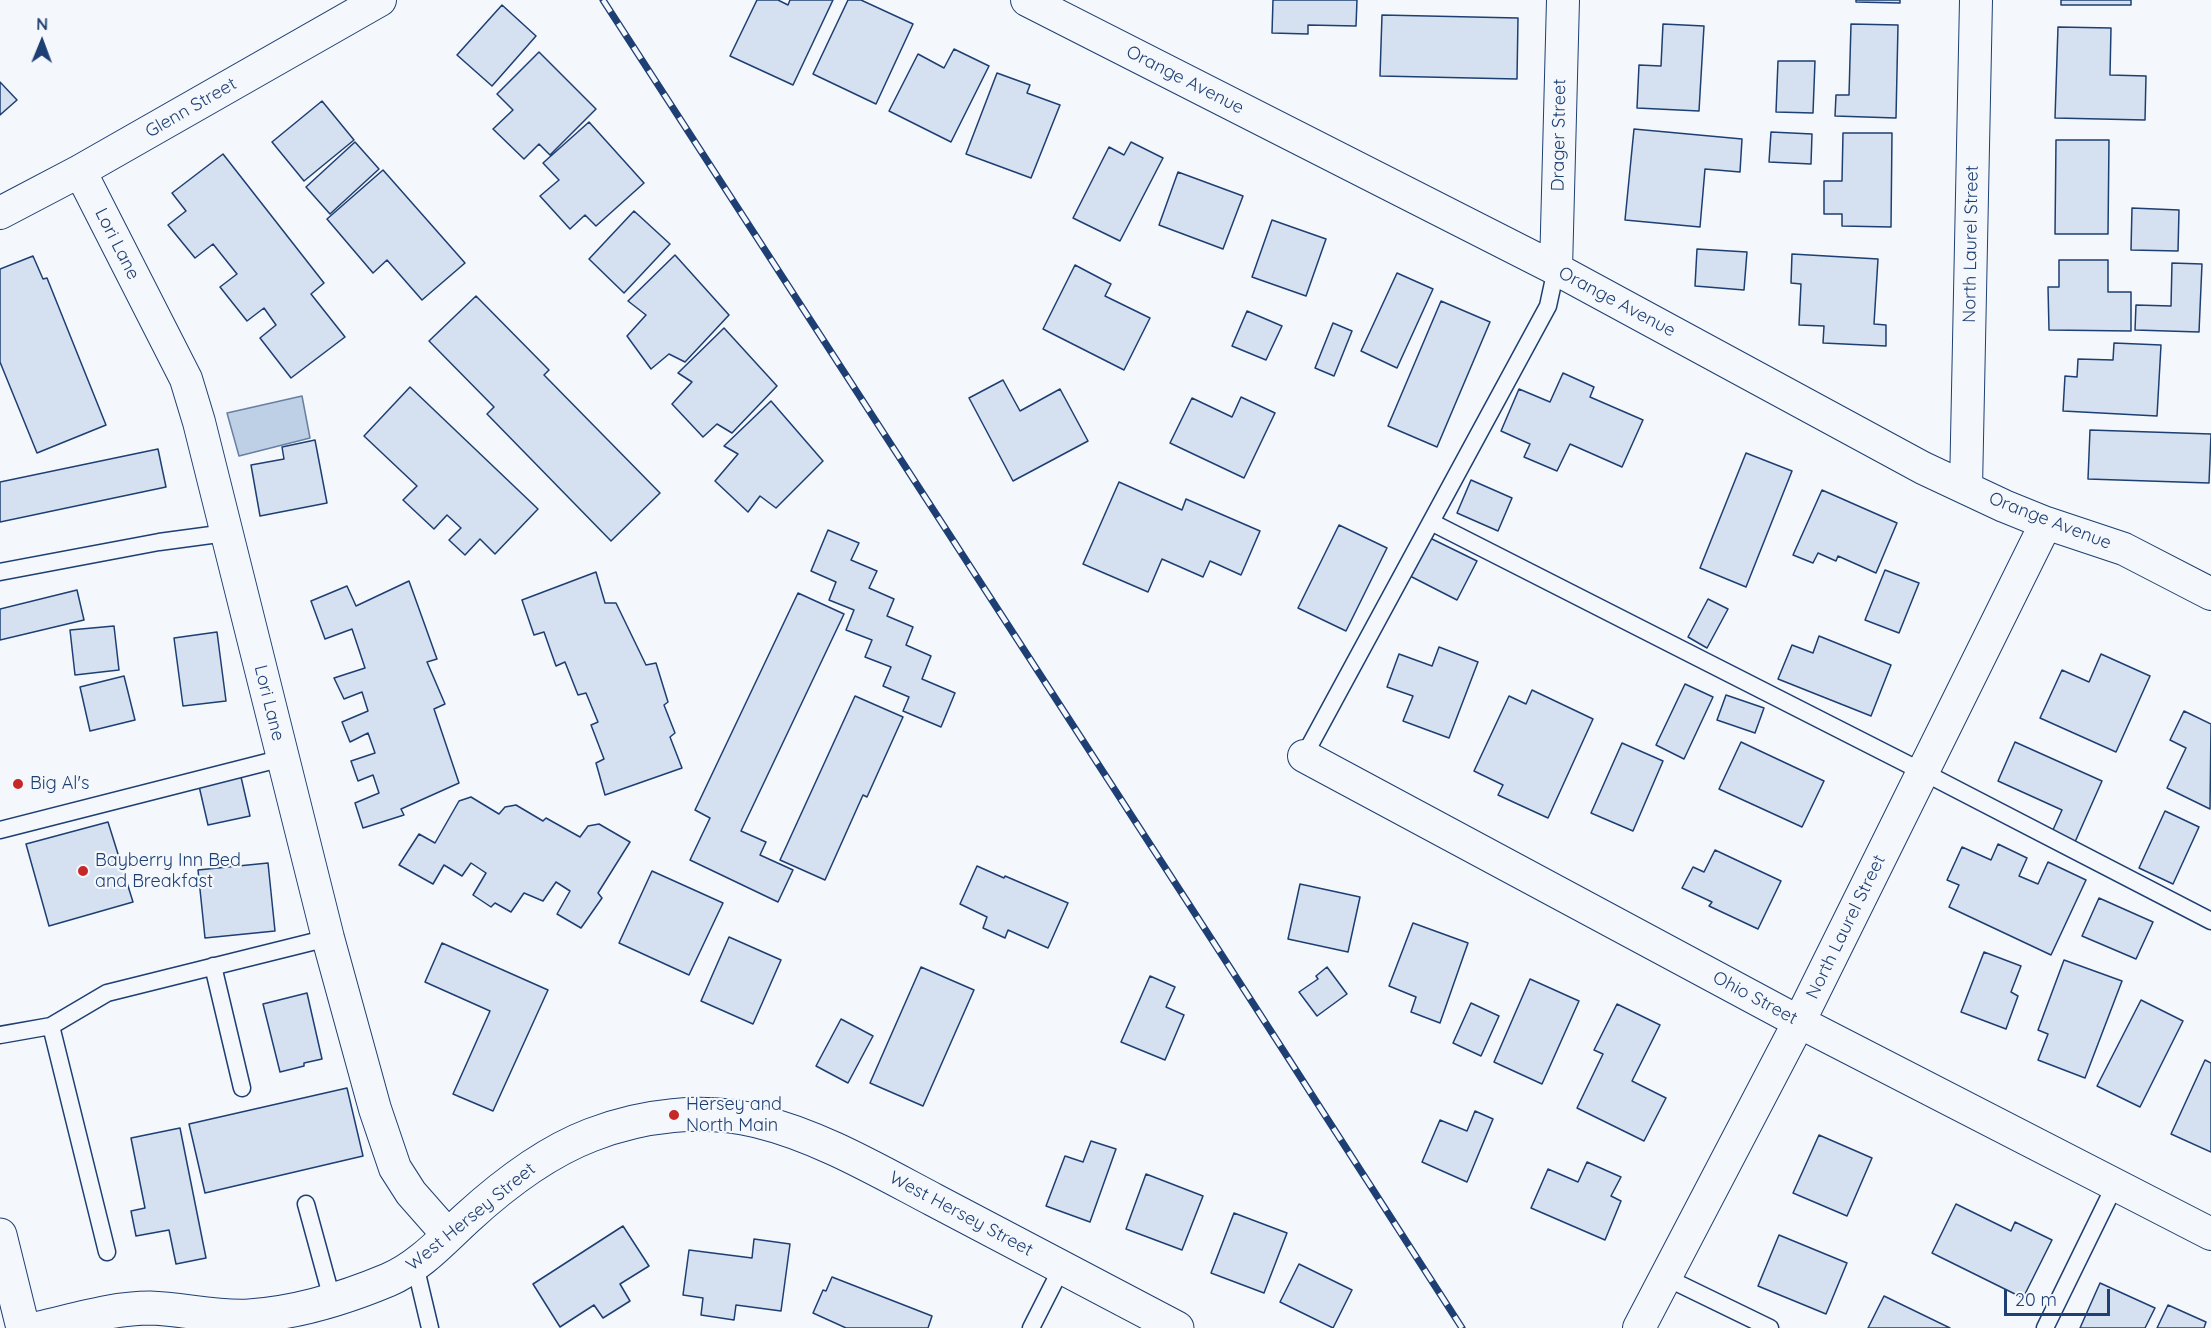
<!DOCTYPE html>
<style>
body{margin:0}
#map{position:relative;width:2211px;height:1328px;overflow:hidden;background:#f4f7fb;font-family:Quicksand,sans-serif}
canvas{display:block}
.north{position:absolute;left:12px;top:12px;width:60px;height:60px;-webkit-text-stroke:4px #f4f7fb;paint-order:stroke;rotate:1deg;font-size:16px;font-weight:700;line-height:24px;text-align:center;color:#1d3f73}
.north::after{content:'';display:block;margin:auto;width:21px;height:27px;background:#1d3f73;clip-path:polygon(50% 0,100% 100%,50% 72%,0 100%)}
.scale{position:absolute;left:2004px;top:1289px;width:106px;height:27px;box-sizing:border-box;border:3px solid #1d3f73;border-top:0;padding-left:8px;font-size:18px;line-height:21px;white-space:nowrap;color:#1d3f73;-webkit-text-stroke:4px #f4f7fb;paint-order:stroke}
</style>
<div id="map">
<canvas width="2211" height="1328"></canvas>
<div class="north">N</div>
<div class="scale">20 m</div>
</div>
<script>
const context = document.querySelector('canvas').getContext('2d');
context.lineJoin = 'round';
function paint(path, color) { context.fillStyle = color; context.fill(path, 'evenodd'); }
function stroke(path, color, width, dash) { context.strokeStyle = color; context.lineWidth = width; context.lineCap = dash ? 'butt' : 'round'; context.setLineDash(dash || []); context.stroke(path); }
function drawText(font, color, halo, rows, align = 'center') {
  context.font = font + ' Quicksand,sans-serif'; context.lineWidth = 4.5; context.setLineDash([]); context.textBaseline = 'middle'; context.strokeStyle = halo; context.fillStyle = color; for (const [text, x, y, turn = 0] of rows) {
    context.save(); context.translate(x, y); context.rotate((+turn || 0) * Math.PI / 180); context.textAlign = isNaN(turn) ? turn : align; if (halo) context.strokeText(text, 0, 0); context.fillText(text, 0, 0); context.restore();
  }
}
const water = new Path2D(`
 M302 396 310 438 239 456 227 413Z`);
paint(water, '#bed0e5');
stroke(water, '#687fa3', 1.5);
const building = new Path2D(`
 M757 0H778L788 5 790 0H833L793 85 730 56Z
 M848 0H861L913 24 876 104 813 74Z
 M1273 0H1357L1356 26 1308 25V34L1272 33Z
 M1856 0H1900V3L1856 2Z
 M2061 0H2131V5H2061Z
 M502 5 536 36 492 86 457 55Z
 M1382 15 1518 18 1517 79 1380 76Z
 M1663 24 1704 26 1699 111 1637 108 1639 65 1661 66Z
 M1851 24 1898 25 1896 118 1835 116 1836 95H1849Z
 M2058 27 2111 28 2110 75 2146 76 2145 120 2055 118Z
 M954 49 989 66 951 142 889 111 918 54 944 68Z
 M539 52 596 109 550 155 539 144 524 159 493 129 513 110 497 94Z
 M1778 61H1815L1813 113 1776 112Z
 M997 73 1030 85 1027 93 1060 105 1031 178 966 154Z
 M0 82 17 100 0 115Z
 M322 101 354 140 304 181 272 142Z
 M589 122 644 183 596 226 585 215 570 229 540 196 559 180 543 163Z
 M1634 129 1742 139 1740 172 1705 169 1700 227 1625 220Z
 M1771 132 1812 134 1811 164 1769 162Z
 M1843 133H1892L1891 227 1842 226V214H1824V181H1842Z
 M2056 140H2109L2108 234H2055Z
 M355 142 379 169 330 214 306 187Z
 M1131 142 1163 158 1120 241 1073 218 1109 147 1124 155Z
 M223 154 324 283 311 294 345 337 291 378 260 338 276 325 264 308 247 321 220 287 237 274 213 244 195 258 168 225 186 211 172 193Z
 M383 170 465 263 422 300 387 260 373 273 327 219Z
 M1178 172 1243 196 1223 249 1159 225Z
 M2132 208 2179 210 2178 251 2131 250Z
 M634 211 670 244 624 293 589 259Z
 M1272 220 1326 239 1306 296 1252 277Z
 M1697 249 1747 252 1744 290 1695 286Z
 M1792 254 1878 259 1874 324 1886 325V346L1823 343 1824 326 1799 325 1801 284 1791 283Z
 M675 255 729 315 685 362 669 354 651 369 627 336 646 315 628 301Z
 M33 256 43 279 47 278 106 425 37 453 0 362V269Z
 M2059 260H2108V292H2131V331L2049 330 2048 287H2059Z
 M2172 263 2202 264 2199 332 2135 330 2136 305 2171 306Z
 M1075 265 1111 284 1105 296 1150 318 1124 370 1043 329Z
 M1397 273 1433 289 1397 368 1361 351Z
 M476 296 549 370 544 375 660 493 611 541 487 414 494 407 429 341Z
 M1441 301 1490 322 1437 447 1388 426Z
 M1247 311 1282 326 1266 360 1232 346Z
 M1333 323 1352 331 1334 376 1315 368Z
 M724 328 777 386 732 433 717 424 703 437 672 404 692 382 678 373Z
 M2114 343 2161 345 2157 416 2063 411 2065 376 2077 377 2078 359 2113 360Z
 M1563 373 1594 387 1590 397 1643 420 1622 467 1570 444 1557 471 1524 457 1530 444 1501 431 1519 389 1550 402Z
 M1003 380 1020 411 1060 389 1088 441 1013 481 969 398Z
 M410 387 538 509 495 554 480 539 465 555 449 540 461 528 447 515 434 529 403 500 417 486 364 436Z
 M1241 397 1275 413 1244 478 1170 443 1192 398 1232 417Z
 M771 401 823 461 776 508 760 496 748 512 715 481 738 454 724 446Z
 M2090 430 2211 434 2209 483 2088 479Z
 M315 440 327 503 260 516 251 465 284 459 282 447Z
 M158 449 166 487 0 522V482Z
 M1746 453 1792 471 1746 587 1700 568Z
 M1471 480 1512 498 1498 531 1457 513Z
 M1119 482 1182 510 1186 499 1260 531 1241 575 1210 561 1203 577 1162 559 1148 592 1083 564Z
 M1822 490 1897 523 1876 573 1838 556 1836 561 1818 553 1813 563 1793 555Z
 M1339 525 1387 548 1346 631 1298 608Z
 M828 530 859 543 851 560 877 571 869 588 894 599 887 616 913 627 906 645 931 656 922 679 955 693 941 727 903 711 909 697 883 686 891 667 865 657 872 640 846 630 854 610 829 600 836 582 811 571Z
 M1430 538 1477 561 1457 600 1410 576Z
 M1885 570 1919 583 1899 633 1865 620Z
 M596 572 605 603H616L646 665 656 663 668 702 664 705 675 733 670 737 682 768 605 795 596 763 604 759 591 725 598 722 586 693 578 695 565 662 556 666 544 632 534 635 522 600Z
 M409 581 437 659 427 662 445 704 434 709 459 783 401 809 404 815 363 828 355 803 379 793 373 775 358 781 351 761 375 753 368 733 350 742 342 722 368 711 362 692 344 699 334 678 365 668 352 629 325 639 311 601 347 586 356 606Z
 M77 590 84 620 0 640V609Z
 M798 593 844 614 741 831 766 842 760 855 793 870 778 902 690 860 710 818 695 810Z
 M1708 599 1728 609 1707 648 1688 637Z
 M114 626 119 670 75 675 70 630Z
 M217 632 226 701 183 706 174 638Z
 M1819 636 1891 665 1871 716 1778 679 1792 645 1813 653Z
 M1439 647 1478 662 1449 738 1403 721 1413 696 1387 687 1399 654 1432 666Z
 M2101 654 2150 676 2116 752 2040 718 2062 670 2089 682Z
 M124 676 135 720 90 731 80 687Z
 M1685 684 1713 697 1684 759 1656 745Z
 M1532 690 1593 719 1548 818 1498 795 1503 785 1474 771 1509 696 1526 704Z
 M1726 695 1764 708 1755 733 1717 720Z
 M855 696 903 717 867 797 863 795 825 880 780 860Z
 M2184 711 2211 724 2210 809 2167 788 2186 748 2170 740Z
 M1741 742 1824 781 1802 827 1719 789Z
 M2015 742 2102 781 2075 842 2052 832 2062 810 1998 781Z
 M1622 743 1663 761 1633 831 1591 813Z
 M241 777 250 816 208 825 199 786Z
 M471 797 499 814 505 807 516 805 543 821 546 818 580 837 588 826 599 824 630 842 598 893 602 898 581 928 557 914 570 891 556 882 543 901 524 893 511 912 495 903 491 907 473 895 486 873 471 863 462 876 444 865 433 884 399 865 419 834 435 843 459 801Z
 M2165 811 2199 827 2173 884 2139 868Z
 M108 822 133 902 49 926 26 844Z
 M1998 844 2027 858 2019 876 2038 884 2048 862 2086 880 2051 955 1949 907 1959 885 1947 880 1962 847 1991 860Z
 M1715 850 1781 881 1758 929 1709 906 1712 902 1682 888 1693 867 1704 872Z
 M268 863 275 931 205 938 198 870Z
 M977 866 1004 878 1005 876 1068 903 1048 948 1008 930 1005 938 983 928 987 917 960 904Z
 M652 871 723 903 689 975 619 943Z
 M1300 884 1360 897 1348 952 1288 939Z
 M2099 898 2153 922 2136 959 2082 936Z
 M1413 923 1468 943 1440 1023 1411 1012 1416 997 1389 986Z
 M729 937 781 960 753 1024 701 1001Z
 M442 943 548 990 493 1111 453 1094 490 1011 425 982Z
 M1984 952 2021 966 2011 992 2018 996 2006 1029 1961 1012Z
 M2064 960 2122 981 2085 1078 2038 1060 2048 1034 2038 1030Z
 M921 967 974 990 923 1106 870 1083Z
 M1327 967 1347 994 1317 1016 1299 992 1318 979 1316 976Z
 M1150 976 1175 987 1166 1007 1184 1015 1165 1060 1121 1042Z
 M1530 979 1579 1001 1542 1084 1494 1062Z
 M307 993 322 1059 304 1063V1066L280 1072 263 1004Z
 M2141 1000 2183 1021 2140 1107 2097 1086Z
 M1471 1003 1499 1016 1481 1056 1453 1043Z
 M1617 1004 1660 1025 1632 1081 1666 1098 1644 1141 1577 1108 1603 1054 1594 1050Z
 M841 1019 873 1036 848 1083 816 1066Z
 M2205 1060 2211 1063V1152L2171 1134Z
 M347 1088 363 1156 205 1193 189 1124Z
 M1475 1111 1493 1119 1467 1182 1422 1162 1440 1120 1467 1131Z
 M180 1128 206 1258 176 1264 169 1230 136 1236 131 1211 145 1208 131 1138Z
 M1819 1135 1872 1158 1847 1216 1793 1193Z
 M1091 1141 1116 1149 1090 1222 1046 1206 1065 1156 1083 1162Z
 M1587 1162 1621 1177 1611 1196 1621 1201 1605 1240 1531 1208 1548 1169 1578 1182Z
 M1146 1174 1203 1196 1182 1250 1126 1229Z
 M1956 1204 2011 1231 2015 1222 2052 1240 2023 1298 1932 1253Z
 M1234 1213 1287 1233 1264 1293 1211 1273Z
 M623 1226 649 1266 620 1284 630 1301 603 1318 594 1305 560 1327 533 1284Z
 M1779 1235 1847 1263 1826 1314 1758 1286Z
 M754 1239 790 1244 781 1311 736 1305 734 1320 701 1315 703 1298 683 1295 689 1250 752 1258Z
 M1299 1264 1352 1290 1333 1328 1280 1302Z
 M832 1277 932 1316 928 1328H846L813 1313 823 1290 826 1291Z
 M2100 1283 2155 1308 2145 1328H2080Z
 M1884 1296 1950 1328H1868Z
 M2168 1305 2206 1322 2204 1328H2157Z`);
paint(building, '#d5e0f0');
stroke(building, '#1d3f73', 1.5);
const service = new Path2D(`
 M1431 522 1923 772 2211 921
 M0 572 159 542 226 533
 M1304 756 1548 306 1556 269
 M0 830 283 758
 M213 966 242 1088
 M51 1026 107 1252
 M0 1035 51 1026 107 993 328 938
 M306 1204 332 1299
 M415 1265 430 1328
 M1665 1277 1770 1328
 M1031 1328 1062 1267
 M2045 1328 2115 1185`);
const minor = new Path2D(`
 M1027 0 1556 269 1923 468 2004 506 2046 523 2124 549 2211 594
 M80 171 186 379 199 422 328 938 375 1109 395 1168 411 1193 448 1235
 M0 213 80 171 380 0
 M1556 269 1563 0
 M1966 488 1976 0
 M1304 756 1799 1022 2211 1234
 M1639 1328 1799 1022 2046 523`);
const tertiary = new Path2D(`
 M39 1328C75 1320 112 1308 150 1308 183 1309 216 1318 249 1316 296 1313 345 1298 388 1280 419 1267 443 1240 467 1218 503 1185 544 1153 591 1135 642 1115 703 1108 757 1121 819 1136 877 1170 934 1200 1015 1242 1096 1285 1177 1328`);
const primary = new Path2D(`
 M0 1235 23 1328`);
stroke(service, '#1d3f73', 19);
stroke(minor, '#1d3f73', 34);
stroke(tertiary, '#1d3f73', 35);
stroke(primary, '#1d3f73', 35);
stroke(service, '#f4f7fb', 16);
stroke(minor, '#f4f7fb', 32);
stroke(tertiary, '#f4f7fb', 33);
stroke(primary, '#f4f7fb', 33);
const rail = new Path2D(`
 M603 0 1227 963 1462 1328`);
stroke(rail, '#1d3f73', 7);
stroke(rail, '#f4f7fb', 4.5, [14]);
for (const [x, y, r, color] of [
 [18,784,6,"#c62828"],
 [83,871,6,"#c62828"],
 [674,1115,6,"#c62828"]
]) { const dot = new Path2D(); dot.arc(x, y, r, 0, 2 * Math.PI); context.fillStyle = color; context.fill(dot); stroke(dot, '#f4f7fb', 2); }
drawText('18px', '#1d3f73', '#f4f7fb', [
 ["Orange Avenue",1185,80,27],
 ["Glenn Street",191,108,-30],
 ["Drager Street",1559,135,-89],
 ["Lori Lane",117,244,63],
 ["North Laurel Street",1971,244,-89],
 ["Orange Avenue",1617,302,28],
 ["Orange Avenue",2050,521,21],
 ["Lori Lane",269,703,76],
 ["North Laurel Street",1846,927,-64],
 ["Ohio Street",1755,998,28],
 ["West Hersey Street",961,1214,28],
 ["West Hersey Street",471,1217,-39]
]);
drawText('18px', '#1d3f73', '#f4f7fb', [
 ["Big Al's",30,784],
 ["Bayberry Inn Bed",95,861],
 ["and Breakfast",95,882],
 ["Hersey and",686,1105],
 ["North Main",686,1126]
], 'left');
</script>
